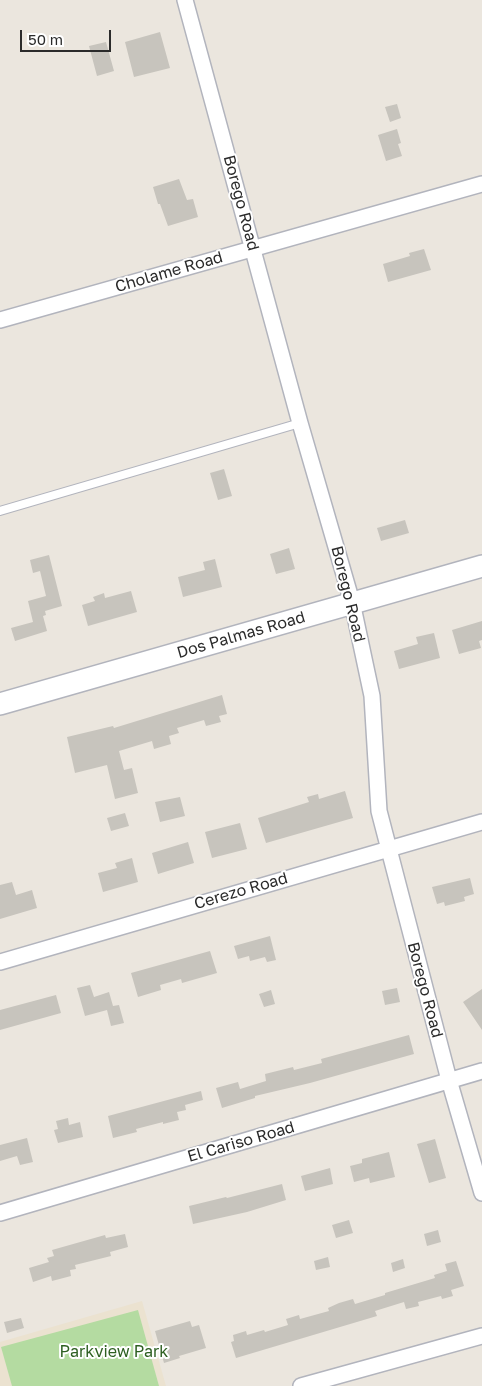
<!DOCTYPE html>
<style>
body{margin:0}
#map{position:relative;width:482px;height:1386px;overflow:hidden;background:#ebe6de;font-family:"Golos Text",sans-serif}
canvas{display:block}
.scale{position:absolute;left:20px;top:30px;width:91px;height:22px;box-sizing:border-box;border:2px solid #2b2b2b;border-top:0;padding-left:6px;font-size:15px;line-height:18px;white-space:nowrap;color:#2b2b2b;-webkit-text-stroke:4px #fff;paint-order:stroke}
</style>
<div id="map">
<canvas width="482" height="1386"></canvas>
<div class="scale">50 m</div>
</div>
<script>
const context = document.querySelector('canvas').getContext('2d');
context.lineJoin = 'round';
function paint(path, color) { context.fillStyle = color; context.fill(path, 'evenodd'); }
function stroke(path, color, width, dash) { context.strokeStyle = color; context.lineWidth = width; context.lineCap = dash ? 'butt' : 'round'; context.setLineDash(dash || []); context.stroke(path); }
function drawText(font, color, halo, rows, align = 'center') {
  context.font = font + ' "Golos Text",sans-serif'; context.lineWidth = 4; context.setLineDash([]); context.textBaseline = 'middle'; context.strokeStyle = halo; context.fillStyle = color; for (const [text, x, y, turn = 0] of rows) {
    context.save(); context.translate(x, y); context.rotate((+turn || 0) * Math.PI / 180); context.textAlign = isNaN(turn) ? turn : align; if (halo) context.strokeText(text, 0, 0); context.fillText(text, 0, 0); context.restore();
  }
}
paint(new Path2D(`
 M142 1301 166 1386H0V1342Z`), '#ebe2d0');
paint(new Path2D(`
 M138 1310 159 1386H12L1 1347Z`), '#b4dba1');
paint(new Path2D(`
 M160 32 170 68 134 77 125 42Z
 M106 42 114 71 97 76 89 46Z
 M397 104 401 118 390 122 385 107Z
 M397 129 401 143 398 144 402 156 386 161 378 135Z
 M179 179 187 200 193 199 198 217 168 226 160 204H158L153 187Z
 M424 249 431 270 388 282 383 264 410 256 409 253Z
 M224 469 232 496 218 500 210 473Z
 M405 520 409 533 381 541 377 528Z
 M289 548 295 569 276 574 270 554Z
 M49 555 62 606 45 611 46 615 43 616 47 631 15 641 11 628 33 622 28 601 46 596 40 571 33 573 30 560Z
 M215 559 222 587 183 597 178 577 205 570 203 562Z
 M131 591 137 612 88 626 82 605 95 601 93 597 104 593 105 598Z
 M482 621V640L479 641 481 648 459 654 452 630Z
 M434 633 440 658 399 669 394 651 418 644 416 637Z
 M222 695 227 714 219 716 221 722 206 726 204 720 177 728 179 733 169 736 171 744 154 749 152 741 119 751 124 770 132 768 138 793 115 799 107 765 75 773 67 737 113 726 114 728Z
 M345 791 353 818 266 843 258 818 309 802 307 797 318 794 319 799Z
 M180 797 185 816 160 822 155 802Z
 M125 813 129 826 111 831 107 818Z
 M240 823 247 849 212 858 205 832Z
 M188 842 194 863 158 874 152 853Z
 M132 858 138 882 103 892 98 873 117 868 115 863Z
 M470 878 474 894 464 897 465 901 445 906 444 902 437 904 432 887Z
 M12 882 16 895 32 890 37 908 0 919V885Z
 M270 936 276 960 267 962 265 957 250 961 249 956 238 959 234 946Z
 M210 951 217 973 182 983 181 979 160 985 161 990 138 997 131 973Z
 M90 985 94 997 109 992 113 1006 119 1005 124 1023 111 1026 107 1010 85 1016 77 988Z
 M397 988 400 1002 385 1005 382 991Z
 M482 989V1030L463 1002Z
 M271 990 275 1004 264 1007 259 994Z
 M56 995 61 1013 0 1030V1010Z
 M409 1035 414 1054 310 1083 255 1096V1098L222 1108 216 1088 238 1082 240 1089 266 1081 265 1074 293 1067 294 1070 322 1063 321 1059Z
 M201 1091 203 1100 185 1105 186 1110 177 1112 179 1120 163 1124V1122L136 1129 137 1132 113 1138 108 1116Z
 M68 1118 69 1125 80 1122 83 1137 58 1143 54 1130 58 1129 56 1121Z
 M27 1138 33 1162 20 1165 17 1156 0 1161V1145Z
 M435 1139 446 1178 429 1183 417 1144Z
 M389 1152 395 1177 370 1183 369 1178 354 1182 350 1166 362 1163V1159Z
 M330 1168 333 1184 305 1191 301 1176Z
 M282 1184 286 1200 247 1212 193 1224 189 1206 226 1197 227 1198Z
 M349 1220 353 1233 336 1238 332 1225Z
 M438 1230 441 1242 427 1246 424 1234Z
 M125 1234 128 1247 110 1252 111 1256 75 1265 76 1269 70 1270 71 1276 52 1281 51 1276 33 1282 29 1268 49 1262 47 1258 54 1256 52 1250 105 1235 106 1238Z
 M328 1257 330 1267 316 1270 314 1261Z
 M403 1259 405 1268 393 1272 391 1263Z
 M456 1261 464 1286 451 1290 453 1296 442 1299 441 1296 418 1302 419 1306 406 1309 404 1302 375 1311 377 1316 236 1358 231 1342 234 1341 233 1335 246 1331 247 1335 264 1330 265 1332 288 1325 286 1319 299 1315 300 1319 329 1311 328 1308 339 1303 353 1299 355 1304 385 1295V1293L435 1278 434 1275 447 1271 445 1264Z
 M21 1318 24 1328 7 1333 4 1322Z
 M190 1321 192 1327 199 1325 206 1348 179 1356 180 1358 164 1363 155 1331Z`), '#c7c4bd');
const lane = new Path2D(`
 M0 511 300 423`);
const street = new Path2D(`
 M185 0 300 423 352 602 372 696 379 811 449 1080 482 1193
 M0 320 482 184
 M0 962 482 822
 M0 1213 482 1071
 M301 1386 482 1336`);
const secondary = new Path2D(`
 M0 704 482 566`);
stroke(lane, '#b2b4bd', 10);
stroke(street, '#b2b4bd', 18);
stroke(secondary, '#b2b4bd', 24);
stroke(lane, '#fff', 8);
stroke(street, '#fff', 15);
stroke(secondary, '#fff', 21);
drawText('16px', '#2b2b2b', '#fff', [
 ["Borego Road",241,203,75],
 ["Cholame Road",169,272,-16],
 ["Borego Road",348,594,76],
 ["Dos Palmas Road",241,635,-16],
 ["Cerezo Road",241,891,-16],
 ["Borego Road",425,990,75],
 ["El Cariso Road",241,1142,-16]
]);
drawText('16px', '#2e6022', '#fff', [
 ["Parkview Park",114,1352]
]);
</script>
